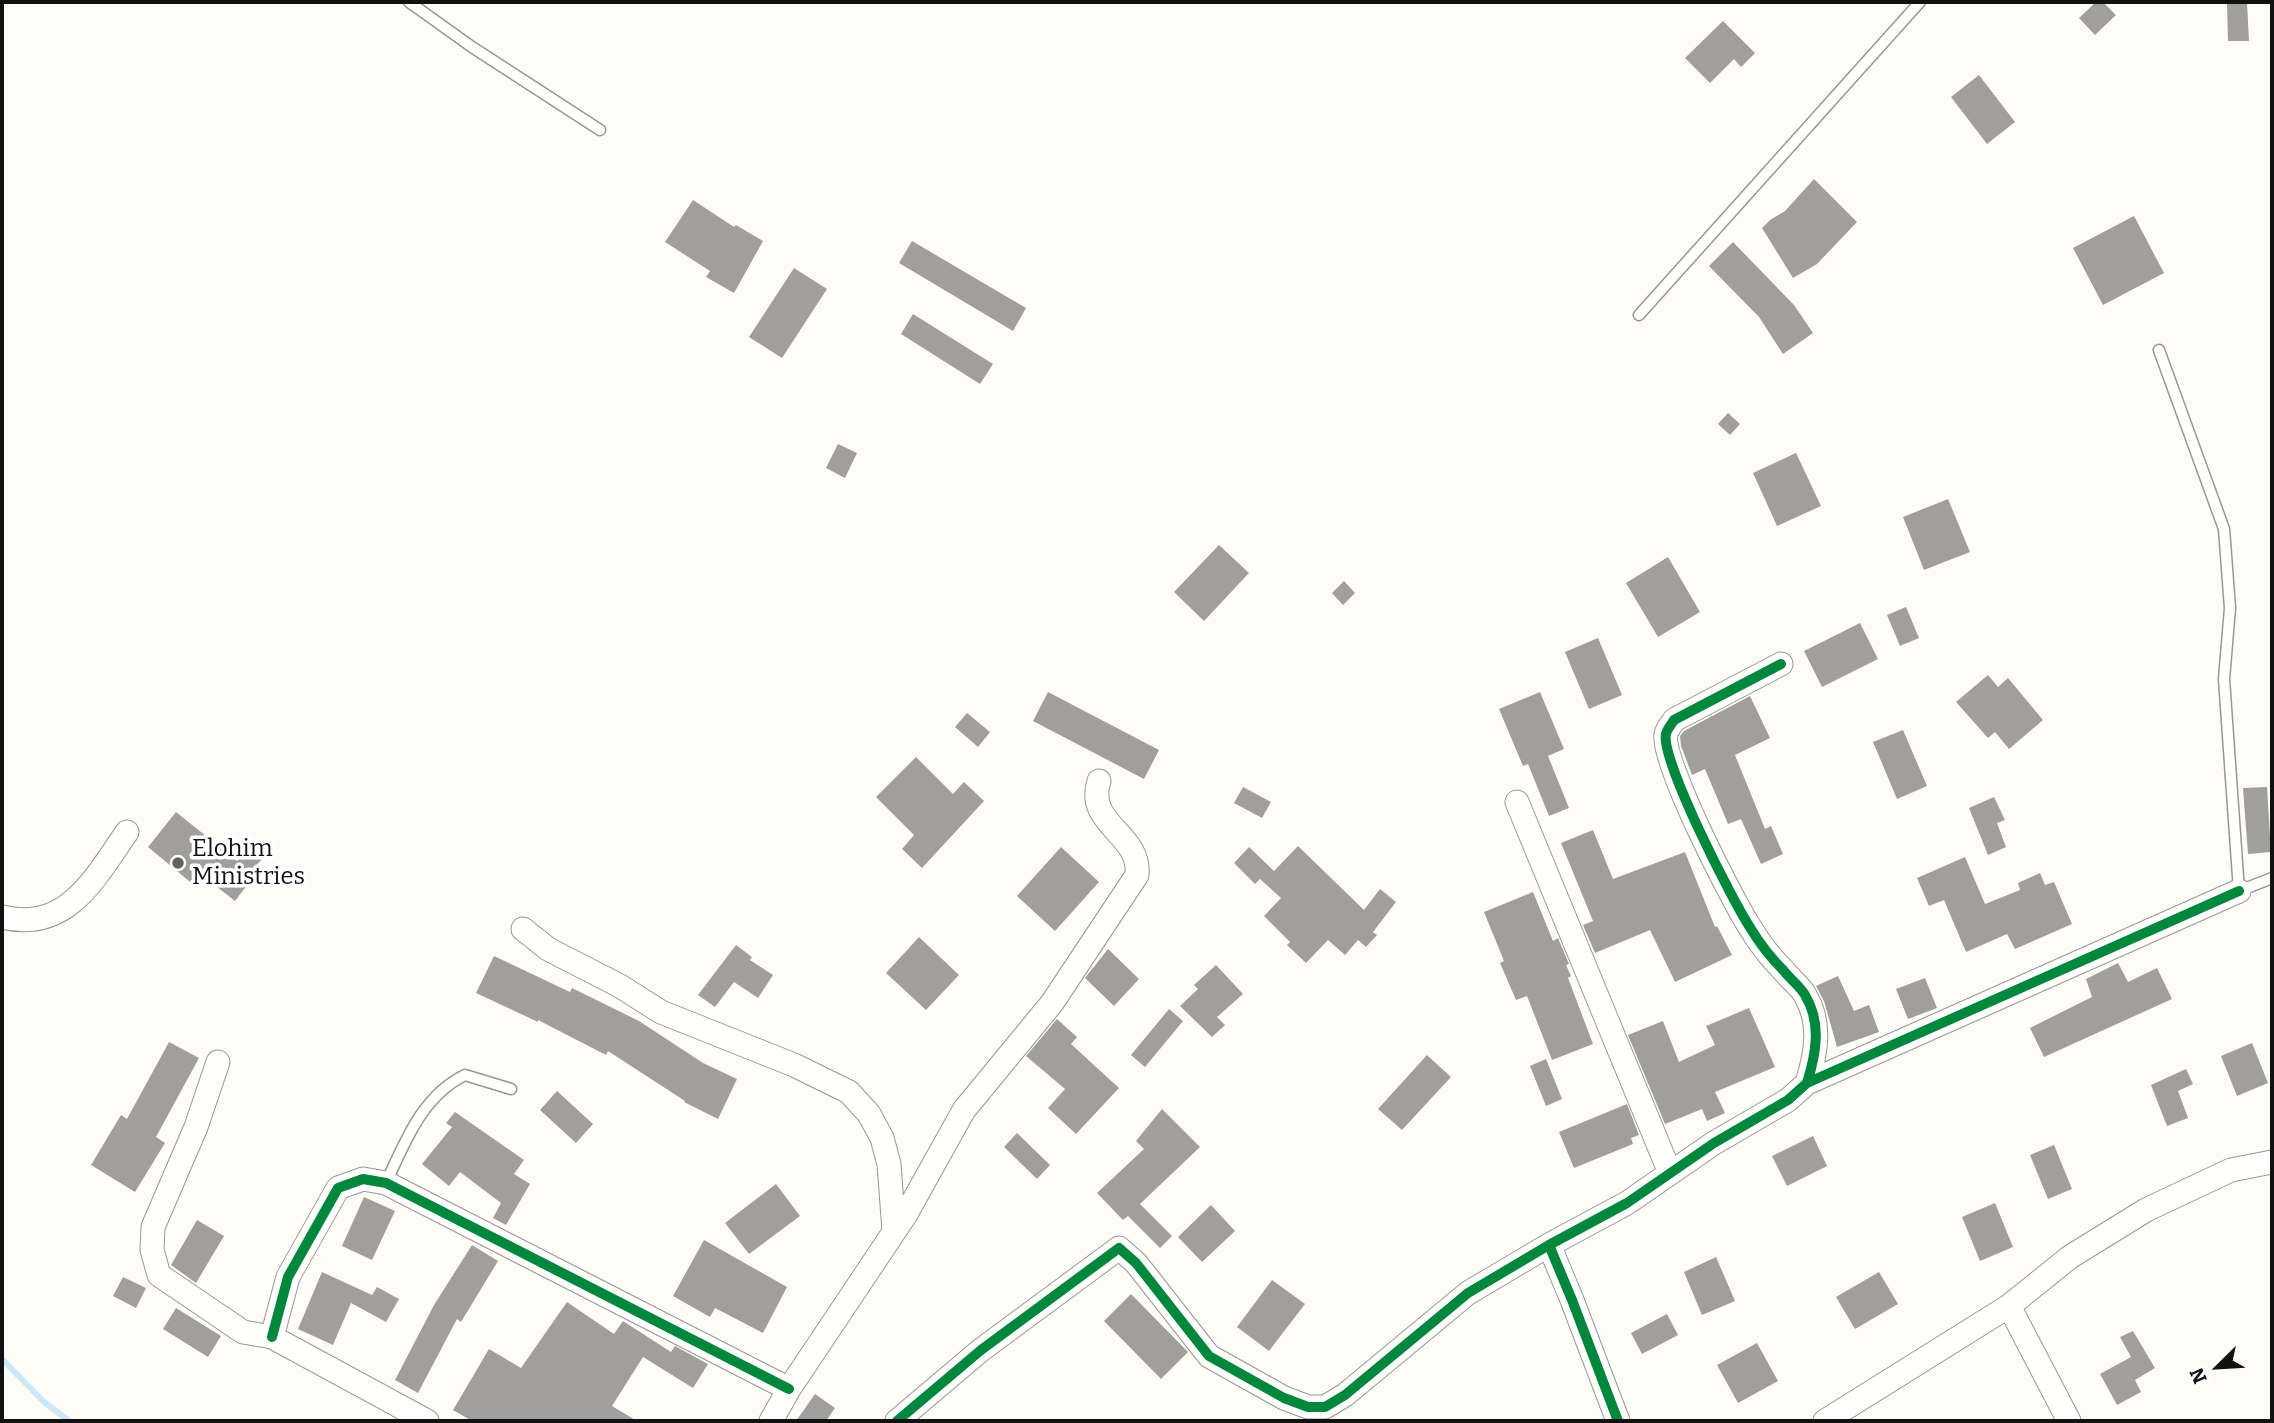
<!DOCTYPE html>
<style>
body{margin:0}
#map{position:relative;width:2274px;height:1423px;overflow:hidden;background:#fdfcf7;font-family:Bitter,serif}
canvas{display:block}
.frame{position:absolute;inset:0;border:4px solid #111;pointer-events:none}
.north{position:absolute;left:2183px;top:1332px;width:70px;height:70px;-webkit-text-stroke:5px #fff;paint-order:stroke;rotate:246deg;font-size:19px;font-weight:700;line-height:28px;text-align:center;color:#111}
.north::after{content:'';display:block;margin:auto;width:24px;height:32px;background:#111;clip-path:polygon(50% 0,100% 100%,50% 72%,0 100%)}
</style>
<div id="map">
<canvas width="2274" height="1423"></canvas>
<div class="frame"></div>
<div class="north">N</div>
</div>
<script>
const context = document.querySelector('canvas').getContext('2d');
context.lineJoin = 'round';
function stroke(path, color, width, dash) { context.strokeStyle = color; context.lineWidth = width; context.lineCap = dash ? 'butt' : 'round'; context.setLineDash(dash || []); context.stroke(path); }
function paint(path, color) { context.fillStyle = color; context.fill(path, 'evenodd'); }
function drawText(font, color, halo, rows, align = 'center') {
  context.font = font + ' Bitter,serif'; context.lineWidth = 7; context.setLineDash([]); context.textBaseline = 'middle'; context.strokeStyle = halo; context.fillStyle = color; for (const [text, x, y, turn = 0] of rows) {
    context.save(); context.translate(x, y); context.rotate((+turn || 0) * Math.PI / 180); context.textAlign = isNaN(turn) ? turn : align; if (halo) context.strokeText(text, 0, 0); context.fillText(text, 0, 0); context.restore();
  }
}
stroke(new Path2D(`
 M2 1359 44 1402 69 1421`), '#cde8f7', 6);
paint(new Path2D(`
 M2096 2H2103L2116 15 2095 35 2079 18Z
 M2227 2H2247L2249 41H2228Z
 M1723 21 1755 53 1741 67 1734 59 1710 83 1685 58Z
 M1979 75 2015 122 1987 144 1951 97Z
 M1814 179 1857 222 1817 264 1793 278 1762 228 1770 220 1785 211Z
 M693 200 734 227 736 225 763 241 734 293 706 277 710 271 665 242Z
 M2134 216 2164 273 2103 305 2073 248Z
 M912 241 1026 308 1013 331 899 263Z
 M1733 242 1794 305 1813 333 1783 354 1759 317 1709 266Z
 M794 268 827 289 782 358 749 337Z
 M913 314 993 364 980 384 901 334Z
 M1728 413 1740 424 1730 435 1718 424Z
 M838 444 857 453 845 478 826 468Z
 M1796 453 1821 506 1777 526 1753 473Z
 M1948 499 1970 552 1924 570 1903 517Z
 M1219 545 1249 573 1204 621 1174 592Z
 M1668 557 1700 612 1658 637 1626 583Z
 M1344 581 1355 593 1343 605 1332 593Z
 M1906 607 1919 638 1900 646 1887 615Z
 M1860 623 1878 659 1822 687 1804 651Z
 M1598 638 1622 695 1589 709 1565 652Z
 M1988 675 1998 687 2008 678 2043 720 2009 749 1995 732 1988 738 1956 702Z
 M1048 692 1159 750 1144 779 1033 721Z
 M1540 692 1564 749 1548 756 1569 808 1549 816 1528 764 1523 766 1499 709Z
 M1750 696 1770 738 1735 755 1765 829 1771 826 1783 854 1761 864 1741 819 1728 824 1705 769 1692 775 1681 746 1680 736 1684 731Z
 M967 713 990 732 978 747 955 727Z
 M1903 730 1927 786 1897 799 1873 742Z
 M916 757 953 794 964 782 984 801 922 868 902 849 914 835 876 797Z
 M1243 787 1271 802 1262 818 1234 803Z
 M2267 787 2271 852 2248 854 2243 788Z
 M1994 797 2005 820 1997 823 2006 847 1988 855 1969 808Z
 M176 812 237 861 250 847 263 858 250 872 255 875 235 901 203 876 195 886 148 847Z
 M1593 830 1613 879 1685 852 1715 927 1717 926 1732 955 1675 982 1650 930 1595 953 1583 925 1593 921 1561 843Z
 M1298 846 1364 910 1380 889 1396 902 1373 932 1377 935 1366 947 1358 940 1345 955 1328 940 1306 963 1287 945 1290 942 1264 916 1281 898 1260 879 1255 884 1234 863 1249 847 1274 871Z
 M1061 847 1099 882 1055 931 1017 896Z
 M1965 857 1985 904 2020 890 2018 883 2040 873 2045 885 2054 882 2072 924 2015 949 2007 934 1966 952 1944 900 1929 906 1917 878Z
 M1533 892 1553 941 1558 938 1569 964 1566 965 1571 976 1568 978 1593 1044 1552 1060 1527 996 1516 1000 1500 963 1504 961 1484 912Z
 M919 937 959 975 926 1010 886 973Z
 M736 945 752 957 750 960 773 975 758 998 734 982 715 1007 698 995Z
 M1108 949 1139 979 1114 1006 1085 978Z
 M494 956 570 992 572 988 639 1021 703 1063 737 1079 718 1119 684 1102 685 1101 608 1051 606 1055 538 1020V1022L476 993Z
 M2118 963 2128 982 2157 968 2172 999 2044 1057 2030 1028 2092 997 2086 979Z
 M1216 965 1243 994 1217 1017 1225 1025 1212 1037 1180 1006 1198 989 1194 985Z
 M1838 976 1854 1011 1869 1005 1879 1032 1837 1047 1824 1001 1816 986Z
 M1925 978 1937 1008 1908 1019 1896 989Z
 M1749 1008 1775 1067 1715 1092 1725 1113 1707 1121 1702 1109 1665 1124 1628 1035 1663 1021 1679 1062 1715 1045 1706 1026Z
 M1169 1009 1183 1021 1145 1067 1131 1055Z
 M1057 1019 1077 1037 1071 1044 1119 1088 1076 1134 1048 1108 1065 1089 1026 1056Z
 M169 1042 199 1058 156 1137 165 1143 135 1192 91 1165 121 1115 127 1119Z
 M2252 1043 2268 1083 2237 1096 2221 1056Z
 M1427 1055 1451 1077 1402 1130 1378 1109Z
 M1546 1059 1562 1099 1546 1106 1530 1066Z
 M2186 1069 2193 1084 2178 1091 2188 1118 2167 1126 2151 1085Z
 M557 1091 593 1124 576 1143 540 1110Z
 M1627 1104 1639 1135 1631 1138 1633 1144 1574 1168 1559 1132Z
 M1162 1109 1200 1147 1140 1204 1172 1236 1160 1248 1128 1216 1123 1220 1097 1193 1144 1149 1136 1141Z
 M455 1112 524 1160 514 1174 530 1184 506 1225 493 1218 501 1203 460 1172 449 1186 422 1164 452 1127 446 1123Z
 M1017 1133 1050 1165 1037 1179 1004 1147Z
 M1813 1136 1827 1166 1787 1186 1772 1156Z
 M2054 1145 2072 1189 2048 1199 2030 1155Z
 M776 1184 800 1216 749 1254 725 1223Z
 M364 1197 395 1211 372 1260 342 1246Z
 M1995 1203 2013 1247 1980 1261 1962 1217Z
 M1211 1205 1235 1231 1202 1262 1178 1237Z
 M197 1220 224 1236 196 1283 171 1265Z
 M704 1240 787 1287 763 1333 715 1308 710 1317 673 1296Z
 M472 1245 498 1261 461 1322 457 1319 418 1393 395 1380 434 1305Z
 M1716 1257 1735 1301 1702 1315 1684 1272Z
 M322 1272 372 1295 377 1287 399 1299 386 1322 351 1303 333 1345 298 1329Z
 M1879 1272 1898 1304 1855 1329 1836 1297Z
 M123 1277 146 1288 136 1308 113 1296Z
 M1272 1280 1305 1304 1269 1351 1237 1327Z
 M1131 1294 1188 1352 1161 1379 1104 1321Z
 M567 1302 614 1334 623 1321 671 1352 675 1346 708 1364 693 1388 643 1357 612 1406 637 1421H472L453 1410 489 1349 521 1368Z
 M176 1308 221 1336 208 1357 163 1329Z
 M1667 1314 1678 1335 1642 1354 1631 1333Z
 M2133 1331 2155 1368 2135 1380 2141 1392 2117 1405 2100 1374 2131 1357 2120 1337Z
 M1757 1343 1778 1381 1738 1403 1717 1365Z
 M815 1394 835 1408 826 1421H796Z`), '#a19f9c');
const service = new Path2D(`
 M409 2 472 47 600 130
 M1639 315 1920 2
 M2159 350 2224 529 2230 608 2224 679 2239 891 2272 878
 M386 1183C405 1142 422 1096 465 1075L511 1089`);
const minor = new Path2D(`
 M1781 664 1674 720C1672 724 1667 729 1666 734 1660 759 1733 902 1751 929 1760 944 1772 959 1784 971 1790 979 1800 986 1805 995 1822 1023 1816 1054 1807 1083
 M1517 802 1670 1173
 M2 917C67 933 95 878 127 832
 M523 929 548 949 620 986 661 1012 794 1065 849 1092 869 1114 882 1138 889 1164 894 1231
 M218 1062 196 1127 153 1227 152 1250 159 1275 243 1332 272 1337 427 1421
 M2009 1306 2069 1421
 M272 1337 288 1277 338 1188 363 1179 386 1183 789 1389
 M771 1421 789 1389 906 1214 964 1110 1052 1003 1137 875C1141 833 1085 825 1099 781
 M897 1421 981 1350 1119 1248 1136 1263 1209 1356 1284 1398 1308 1407H1325L1345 1395 1468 1293 1549 1245
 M1618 1421 1572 1300 1549 1245 1627 1203 1714 1143 1788 1100 1807 1083 2239 891
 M1825 1421 2009 1306 2070 1257 2146 1210 2231 1170 2272 1162`);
stroke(service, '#979795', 13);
stroke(minor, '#979795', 25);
stroke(service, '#fffffe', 10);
stroke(minor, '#fffffe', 23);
stroke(new Path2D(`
 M1781 664 1674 720C1672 724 1667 729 1666 734 1660 759 1733 902 1751 929 1760 944 1772 959 1784 971 1790 979 1800 986 1805 995 1822 1023 1816 1054 1807 1083
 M272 1337 288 1277 338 1188 363 1179 386 1183 789 1389
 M897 1421 981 1350 1119 1248 1136 1263 1209 1356 1284 1398 1308 1407H1325L1345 1395 1468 1293 1549 1245
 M1618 1421 1572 1300 1549 1245 1627 1203 1714 1143 1788 1100 1807 1083 2239 891`), '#00873e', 10);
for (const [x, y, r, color] of [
 [178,863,7,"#646362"]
]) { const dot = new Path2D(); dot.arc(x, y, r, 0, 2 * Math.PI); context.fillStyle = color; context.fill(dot); stroke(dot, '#fff', 2.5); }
drawText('24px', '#111', '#fff', [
 ["Elohim",192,849],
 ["Ministries",192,877]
], 'left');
</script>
